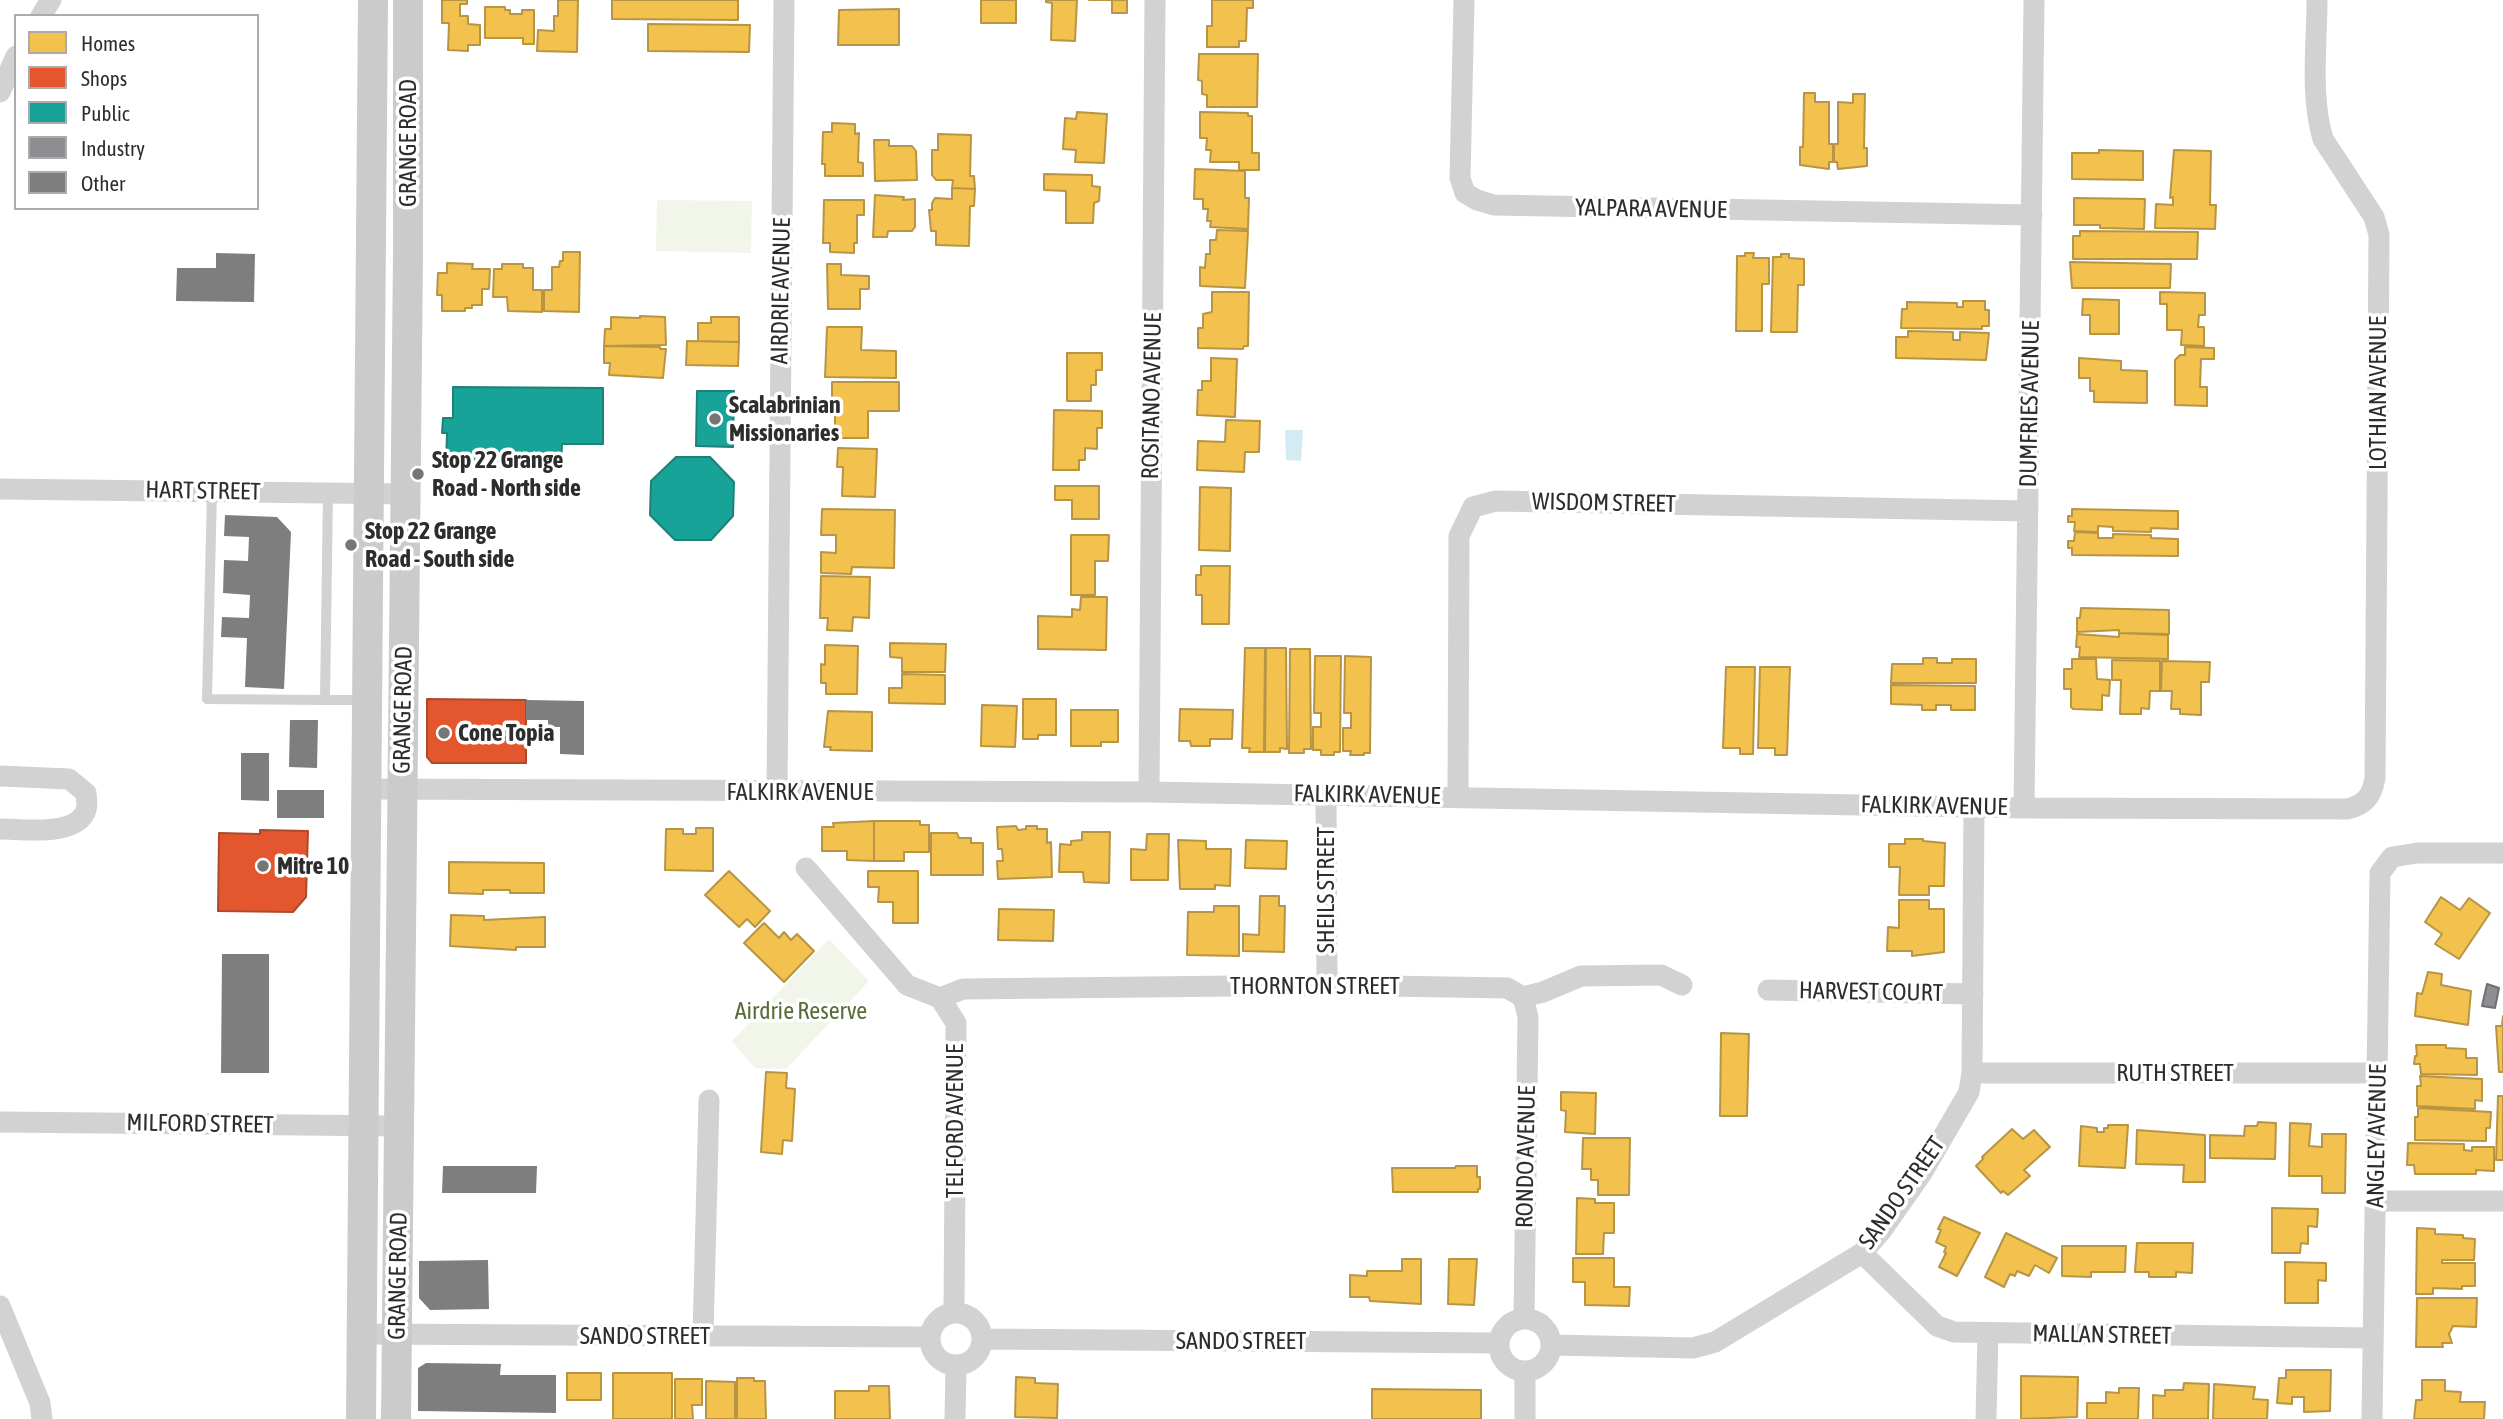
<!DOCTYPE html>
<style>
body{margin:0}
#map{position:relative;width:2503px;height:1419px;overflow:hidden;background:#fff;font-family:"Asap Condensed",sans-serif}
canvas{display:block}
.legend{position:absolute;left:14px;top:14px;width:245px;height:196px;box-sizing:border-box;background:#fff;border:2px solid #ababab;margin:0;padding:9px 12px;list-style:none;font-size:21px;color:#2d2d2d}
.legend li{display:flex;align-items:center;gap:14px;height:35px}
.legend b{width:35px;border:2px solid #ababab}
</style>
<div id="map">
<canvas width="2503" height="1419"></canvas>
<ul class="legend">
<li><b style="height:19px;background:#f2c14e"></b>Homes</li>
<li><b style="height:19px;background:#e4572e"></b>Shops</li>
<li><b style="height:19px;background:#17a398"></b>Public</li>
<li><b style="height:19px;background:#8d8d92"></b>Industry</li>
<li><b style="height:19px;background:#7e7e7e"></b>Other</li>
</ul>
</div>
<script>
const context = document.querySelector('canvas').getContext('2d');
context.lineJoin = 'round';
function paint(path, color) { context.fillStyle = color; context.fill(path, 'evenodd'); }
function stroke(path, color, width, dash) { context.strokeStyle = color; context.lineWidth = width; context.lineCap = dash ? 'butt' : 'round'; context.setLineDash(dash || []); context.stroke(path); }
function drawText(font, color, halo, rows, align = 'center') {
  context.font = font + ' "Asap Condensed",sans-serif'; context.lineWidth = 7; context.setLineDash([]); context.textBaseline = 'middle'; context.strokeStyle = halo; context.fillStyle = color; for (const [text, x, y, turn = 0] of rows) {
    context.save(); context.translate(x, y); context.rotate((+turn || 0) * Math.PI / 180); context.textAlign = isNaN(turn) ? turn : align; if (halo) context.strokeText(text, 0, 0); context.fillText(text, 0, 0); context.restore();
  }
}
paint(new Path2D(`
 M657 200 752 201 751 253 656 251Z
 M829 939 869 981 786 1069 755 1068 732 1041Z`), '#f1f5ea');
paint(new Path2D(`
 M1285 430H1303L1301 461 1286 460Z`), '#d5ebf3');
const homes = new Path2D(`
 M442 0H467V4H460V16H468V24L480 25V45H468V51L448 50 449 23H442Z
 M558 0H578L577 52 537 51 538 30 554 31V16H558Z
 M612 0H738V20L612 19Z
 M981 0H1016V23H981Z
 M1046 0H1077L1075 41 1051 40 1052 3 1046 2Z
 M1089 0H1127V13H1112V0Z
 M1212 0H1253V8H1247L1246 41H1239V47H1207V26H1212Z
 M485 7H505V10H510V14H522V10H534V44H523V38H485Z
 M899 9V45H838L839 10Z
 M648 24 750 25 749 52 648 51Z
 M1199 54H1258L1257 107H1207V95L1202 94V81L1198 80Z
 M1804 93H1815V102H1829V144H1833V162H1829V169L1800 165V147H1803Z
 M1853 94H1865L1864 148H1867V166L1838 169 1837 162H1834V144H1838V102L1853 103Z
 M1077 112 1107 114 1104 163 1075 162 1076 150 1063 149 1065 118 1076 119Z
 M1200 112 1248 113V116H1252V153H1259V170H1239V162H1210L1211 150H1206L1207 138H1200Z
 M832 123 855 124V134L859 133 858 162 863 163V176H825V164H822L823 132H832Z
 M938 134 971 135 970 176H974L975 189 952 188 953 180H936L932 175V150H938Z
 M874 140H889V146H912L916 151 917 180 875 181Z
 M2099 150 2143 151V180L2072 179V153H2099Z
 M2174 150 2211 151 2210 205H2216L2215 229 2155 228 2156 204 2173 205V197L2170 198Z
 M1195 169 1245 171V198H1249L1248 229 1210 227 1211 221H1207L1208 209H1203V199H1194Z
 M1044 174 1092 175V186L1100 187 1099 201 1094 203 1093 223H1066V191L1044 190Z
 M952 188 975 189 974 206H970L969 246 936 245V231H931L929 210H932V203L935 198 952 199Z
 M875 195 904 197 903 200 915 199V227L912 231H888L887 237H873Z
 M2074 198 2145 199 2144 229 2100 228V225H2074Z
 M824 200H864V215H857V243H854V253L830 252V243H823Z
 M1217 230 1248 231 1245 288 1200 286V267L1205 268 1206 254H1210V240H1216Z
 M2080 231 2198 232 2197 259H2073V236H2080Z
 M563 252H580L579 312 544 311V290H552V267H559L560 261H563Z
 M1745 253H1754L1753 258H1769V284H1762V331H1736L1737 256H1745Z
 M1781 254H1789V258L1804 259V285H1798L1797 332H1771L1773 257H1781Z
 M2070 262 2171 264 2170 288H2072Z
 M447 263 473 264 472 269H490L489 289H482V305H472V308H465V311H442V295H437L438 273H447Z
 M502 264H523V268H533V290H542V312L508 311 507 297H493L494 269H502Z
 M827 264H841V275L869 276V289H860V309H828Z
 M1212 292H1249L1248 346H1244L1243 349 1198 348V328H1203V314L1212 312Z
 M2160 292 2205 293V315H2199L2198 327H2204V346L2181 345 2182 330H2167V304H2160Z
 M2083 299 2119 300V334H2090V315H2082Z
 M1963 301H1985V310H1989V326H1982V329L1901 328 1902 309H1907V302L1957 303V307H1963Z
 M640 316 665 317 666 345 604 346 605 329H611V317L640 318Z
 M711 317H739V342L698 341V323H711Z
 M827 327H862L861 350 896 351V378L825 377Z
 M1908 331 1953 332V340H1960V332L1989 333 1986 360 1896 358V337H1908Z
 M687 341 739 342 738 366 686 365Z
 M604 346 660 347V349H666L663 378 609 375 610 363H604Z
 M2185 347 2214 348V359H2201L2200 387H2207V406L2175 405V360L2180 355H2185Z
 M1067 353H1102V370H1096V385H1091V401H1067Z
 M1211 358 1237 359 1235 417 1197 415 1198 390H1202V381H1211Z
 M2079 358 2121 361V370L2147 371V403L2094 402V391H2090V378H2079Z
 M832 382H899V411H868V438H835V407L832 406Z
 M1054 410 1102 411V428H1097V449L1085 448V460H1079V470H1053Z
 M1226 420 1260 421 1259 452H1245L1244 472 1197 470 1198 441 1225 442Z
 M838 448 877 449 875 497 842 496 843 467H837Z
 M1055 486H1099V519H1072V500H1055Z
 M1200 487 1231 488 1230 551 1199 550Z
 M822 509 895 510 894 568 852 567 851 574 821 573V552L836 553V535H821Z
 M2072 509 2178 511V529L2151 528V532L2113 531V527L2098 526V532L2074 531 2075 522H2068V516H2072Z
 M2075 532 2098 533V538H2113V534L2151 535V538L2178 539V556L2072 555V548H2068V541H2074Z
 M1071 535H1109L1108 561H1095V595H1071Z
 M1201 566H1230L1229 624H1202V595H1196V575H1201Z
 M821 576 870 577 869 618 853 617 852 631 827 630 828 618H820Z
 M1081 597H1107L1106 650 1038 649V616L1072 617V609L1080 610Z
 M2081 608 2169 610V634L2119 633V630L2077 632V618H2080Z
 M2119 633 2168 635V659L2079 657 2080 647H2076L2077 634 2119 637Z
 M890 643 946 644 945 672H902V658L890 657Z
 M825 645 858 646 857 694H826V683H821V664L825 665Z
 M1245 648H1265L1264 752H1249L1250 748H1242Z
 M1266 648H1286L1287 749 1280 748V752H1265Z
 M1290 649H1310L1311 749H1304V753H1289Z
 M1315 656H1341L1340 752H1334V755H1321V750H1313V727H1321V713H1314Z
 M1345 656 1371 657 1370 753H1364V755H1350L1351 751H1343V728H1351V713H1344Z
 M1923 658H1937V663H1952V659H1976V683H1891L1892 664H1923Z
 M2072 659H2096L2097 679 2110 680 2109 696 2102 695V710L2073 709 2071 707V689H2064V669H2072Z
 M2112 660 2160 661V691H2150L2149 709 2141 708V714H2120L2121 680H2112Z
 M2162 661 2210 662 2209 682H2201V715L2180 714V709H2171L2172 691H2161Z
 M1726 667H1755L1753 754H1740V748H1723Z
 M1760 667H1790L1787 755H1775V748H1758Z
 M902 674 945 675V704L889 703V688H902Z
 M1891 685 1975 686V710H1951V705H1936V710H1922V705L1891 704Z
 M1023 699H1056V735H1038V739H1023Z
 M982 705 1017 706 1015 747 981 746Z
 M1180 709 1233 710 1232 739H1210V746H1191L1190 741H1179Z
 M1071 710H1118V742H1101V746H1071Z
 M828 711 872 712V751L830 750 831 747H824Z
 M874 821V861L847 860V851H822V827H834L833 823Z
 M874 821H920V825H929V852H904V861H874Z
 M1016 826 1018 830 1026 829V826H1037V829H1047V843L1051 842 1052 877 998 879 997 861H1003L1002 849H998L997 827Z
 M696 828H713V871L665 870 666 829H683V834H696Z
 M1082 832H1110L1109 883 1084 882 1083 872H1059L1060 844 1071 845V841L1082 840Z
 M931 833H957L959 838H971V843H983V875H931Z
 M1147 834H1169L1168 880H1131V849L1146 850Z
 M1905 839H1923V841L1945 843 1944 886H1929V895H1899L1900 867H1889V844H1905Z
 M1178 840 1206 841V849H1231L1230 886 1215 885V889H1180Z
 M1246 840 1287 841 1286 869 1245 868Z
 M449 862 544 863V893H510V890H483V894L449 893Z
 M729 871 770 911 755 927 747 919 739 927 705 895Z
 M868 871H918V923H893V902H878L879 887H868Z
 M1260 896H1279V906H1285L1284 952 1243 951V934L1259 935Z
 M2441 897 2460 910 2469 898 2490 913 2459 959 2435 944 2442 934 2425 922Z
 M1899 900H1929V909H1944V952L1912 956V951H1887L1888 927 1899 928Z
 M1214 906H1239V956L1187 955 1188 912H1214Z
 M999 909 1054 910 1053 941 998 940Z
 M451 915 484 916V920L545 917V947H516V950L450 946Z
 M764 923 779 938 784 932 791 940 797 934 814 951 784 982 744 943Z
 M2428 972 2442 974 2441 985 2471 991 2468 1025 2415 1016 2417 993 2422 994Z
 M2503 1016V1072H2499L2496 1026H2502Z
 M1721 1033 1749 1034 1747 1116H1720Z
 M2416 1045H2446V1048L2466 1049V1058H2477V1075L2421 1074 2420 1064H2414L2415 1056H2417Z
 M766 1072 787 1073 786 1088 795 1089 792 1141 783 1140 782 1154 761 1152Z
 M2420 1076 2482 1079V1101L2475 1100V1109L2417 1106V1086H2421Z
 M1561 1092 1596 1093 1595 1134 1565 1132 1566 1111 1561 1110Z
 M2498 1096H2503V1160H2496Z
 M2418 1108 2491 1112 2490 1128H2486V1141L2415 1140V1117H2418Z
 M2258 1122 2276 1123 2275 1159 2210 1158V1135L2244 1136 2245 1126H2257Z
 M2290 1123 2311 1124 2309 1146 2322 1147V1134H2346L2345 1193H2322V1176H2289Z
 M2108 1125H2128L2125 1168 2079 1166 2081 1126 2097 1128V1132H2104V1128H2108Z
 M2012 1129 2023 1139 2034 1130 2050 1147 2024 1170 2030 1176 2008 1195 2003 1191 2001 1193 1976 1166 1983 1159 1982 1157Z
 M2137 1130 2205 1135V1182H2183L2184 1165 2136 1164Z
 M1583 1138H1630L1629 1195H1598V1180H1591V1169H1582Z
 M2408 1143 2464 1144V1150L2472 1151V1147H2494V1171L2476 1170V1174H2415L2414 1165H2407Z
 M1456 1166H1477V1177H1480V1189H1478V1192H1393L1392 1168H1455Z
 M1577 1198 1595 1199V1203H1614V1233H1604L1603 1254H1576Z
 M2272 1208 2318 1209 2317 1227 2308 1226V1244L2301 1243 2300 1253H2272Z
 M1944 1217 1980 1233 1957 1276 1939 1267 1946 1253 1944 1252 1946 1247 1936 1242 1941 1230 1938 1229Z
 M2417 1228 2435 1229V1234L2463 1235V1238L2475 1239 2474 1260H2442V1263H2475V1286H2462V1289L2433 1288V1294H2416Z
 M2006 1233 2057 1258 2049 1273 2035 1265 2029 1276 2017 1271 2015 1276 2010 1274 2004 1287 1985 1277Z
 M2137 1243H2193L2192 1273 2176 1272V1277H2149V1272H2135Z
 M2062 1246H2126L2125 1272H2091V1277L2062 1276Z
 M1573 1258H1614V1287H1630L1629 1306 1585 1305V1282H1573Z
 M1402 1259H1421V1304L1370 1301 1369 1297H1350V1275L1367 1276V1271H1402Z
 M1449 1259H1477L1474 1305 1448 1304Z
 M2285 1262 2326 1263V1281L2318 1280V1303H2285Z
 M2417 1298H2477L2476 1327 2453 1326 2449 1334 2452 1343H2442L2443 1347H2416Z
 M2286 1370H2331L2330 1411 2304 1412V1397H2292V1404L2277 1403 2279 1378H2286Z
 M567 1373H601V1400H567Z
 M613 1373H672V1419H613Z
 M2021 1376 2078 1377 2077 1417 2021 1419Z
 M1016 1377 1035 1378V1383L1058 1384 1057 1418 1015 1417Z
 M737 1378H754V1381H765L766 1419H737Z
 M675 1379H702V1405H692L693 1419H675Z
 M2422 1380H2445V1391L2461 1392 2460 1402H2485L2484 1419H2414L2416 1400H2422Z
 M706 1381 735 1382V1419H706Z
 M2184 1383 2209 1384 2208 1419H2153V1395L2165 1396V1390H2183Z
 M2214 1384 2255 1387 2253 1399 2268 1400 2267 1419H2213Z
 M869 1386H889L890 1419H835V1391H869Z
 M2119 1388H2139L2138 1419H2087V1403H2106V1392L2119 1393Z
 M1372 1389 1481 1390V1419H1372Z`);
paint(homes, '#f2c14e');
stroke(homes, '#b79544', 2);
const shops = new Path2D(`
 M427 699 526 700V763H432L427 757Z
 M260 830 308 831 306 897 293 912 218 911 219 833 260 834Z`);
paint(shops, '#e4572e');
stroke(shops, '#ad4a2e', 2);
const public = new Path2D(`
 M453 387 603 388V444H562L561 467 446 466 447 433H442L443 418H453Z
 M697 391H734L733 447 696 446Z
 M676 457H710L734 482 733 516 711 540H675L650 515 651 481Z`);
paint(public, '#17a398');
stroke(public, '#1e8078', 2);
const industry = new Path2D(`
 M2487 984 2499 988 2495 1008 2482 1006Z`);
paint(industry, '#8d8d92');
stroke(industry, '#707074', 2);
paint(new Path2D(`
 M216 253 255 254 254 302 176 301 177 268H216Z
 M225 515 277 517 291 532 284 689 245 687 247 638 221 637 222 617 249 618 250 595 223 593 224 560 248 561 249 537 224 536Z
 M526 700 584 701V755L560 754V727H548V720H526Z
 M290 720H318L317 768 289 767Z
 M241 753H269V801L241 800Z
 M277 790H324V818H277Z
 M222 954H269V1073H221Z
 M443 1166H537L536 1193H442Z
 M488 1260 489 1309 430 1310 419 1298V1261Z
 M426 1363 501 1364 500 1375H556V1413L418 1411V1368Z`), '#7e7e7e');
stroke(new Path2D(`
 M212 492 207 699 325 700
 M328 492 325 700H364`), '#d2d2d2', 10);
stroke(new Path2D(`
 M1464 0 1460 178 1465 193 1477 200 1494 205 2032 215
 M41 16 51 0
 M0 92 16 56
 M0 489 406 494
 M0 776 69 779 86 793C86 798 88 805 86 810 77 837 24 829 0 829
 M366 789 1149 792 2024 808 2347 809C2365 805 2372 796 2375 778L2379 235 2374 217 2323 139C2310 95 2317 45 2317 0
 M777 792 784 0
 M1149 792 1155 0
 M1326 795 1327 985
 M1458 796 1459 536 1473 507 1496 501 2028 511
 M2024 808 2034 0
 M806 868 907 985 940 998 956 1023 954 1312
 M1768 990 1973 994
 M1523 997 1528 1017 1524 1318
 M940 998 963 989 1327 985 1507 988 1523 997 1543 992 1581 976 1661 975 1682 985
 M1972 1073H2377
 M0 1122 399 1126
 M2377 1201H2503
 M1862 1253 1937 1326 1954 1332 2373 1338
 M0 1306 40 1403 42 1419
 M930 1339a26 26 0 1 1 52 0a26 26 0 1 1-52 0Z
 M1499 1345a26 26 0 1 1 52 0a26 26 0 1 1-52 0Z
 M361 1334 930 1337
 M703 1336 709 1100
 M982 1339 1499 1343
 M1552 1345 1693 1348 1715 1342 1862 1253 1882 1230 1922 1173 1969 1092 1972 1073 1974 806
 M955 1419 956 1366
 M1525 1419V1372
 M1986 1419 1988 1333
 M2372 1419 2380 873 2392 857 2417 853H2503`), '#d2d2d2', 21);
stroke(new Path2D(`
 M361 1419 373 0
 M396 1419 408 255V0`), '#cbcbcb', 30);
for (const [x, y, r, color] of [
 [715,419,7,"#767676"],
 [418,474,7,"#767676"],
 [351,545,7,"#767676"],
 [444,733,7,"#767676"],
 [263,866,7,"#767676"]
]) { const dot = new Path2D(); dot.arc(x, y, r, 0, 2 * Math.PI); context.fillStyle = color; context.fill(dot); stroke(dot, '#fff', 2.5); }
drawText('24px', '#2d2d2d', '#fff', [
 ["GRANGE ROAD",408,143,-90],
 ["YALPARA AVENUE",1651,209,1],
 ["AIRDRIE AVENUE",781,291,-89],
 ["LOTHIAN AVENUE",2378,393,-90],
 ["ROSITANO AVENUE",1152,396,-89],
 ["DUMFRIES AVENUE",2030,404,-89],
 ["HART STREET",203,491,1],
 ["WISDOM STREET",1604,503,1],
 ["GRANGE ROAD",403,710,-89],
 ["FALKIRK AVENUE",800,792],
 ["FALKIRK AVENUE",1367,795,1],
 ["FALKIRK AVENUE",1934,806,1],
 ["SHEILS STREET",1326,890,-90],
 ["THORNTON STREET",1315,986],
 ["HARVEST COURT",1871,992,1],
 ["RUTH STREET",2175,1073],
 ["TELFORD AVENUE",955,1121,-90],
 ["MILFORD STREET",200,1124,1],
 ["ANGLEY AVENUE",2377,1136,-89],
 ["RONDO AVENUE",1526,1157,-89],
 ["SANDO STREET",1902,1193,-55],
 ["GRANGE ROAD",398,1276,-89],
 ["MALLAN STREET",2102,1335,1],
 ["SANDO STREET",645,1336],
 ["SANDO STREET",1241,1341]
]);
drawText('bold 24px', '#2d2d2d', '#fff', [
 ["Scalabrinian",729,405],
 ["Missionaries",729,433],
 ["Stop 22 Grange",432,460],
 ["Road - North side",432,488],
 ["Stop 22 Grange",365,531],
 ["Road - South side",365,559],
 ["Cone Topia",458,733],
 ["Mitre 10",277,866]
], 'left');
drawText('24px', '#576c37', '#fff', [
 ["Airdrie Reserve",801,1011]
]);
</script>
